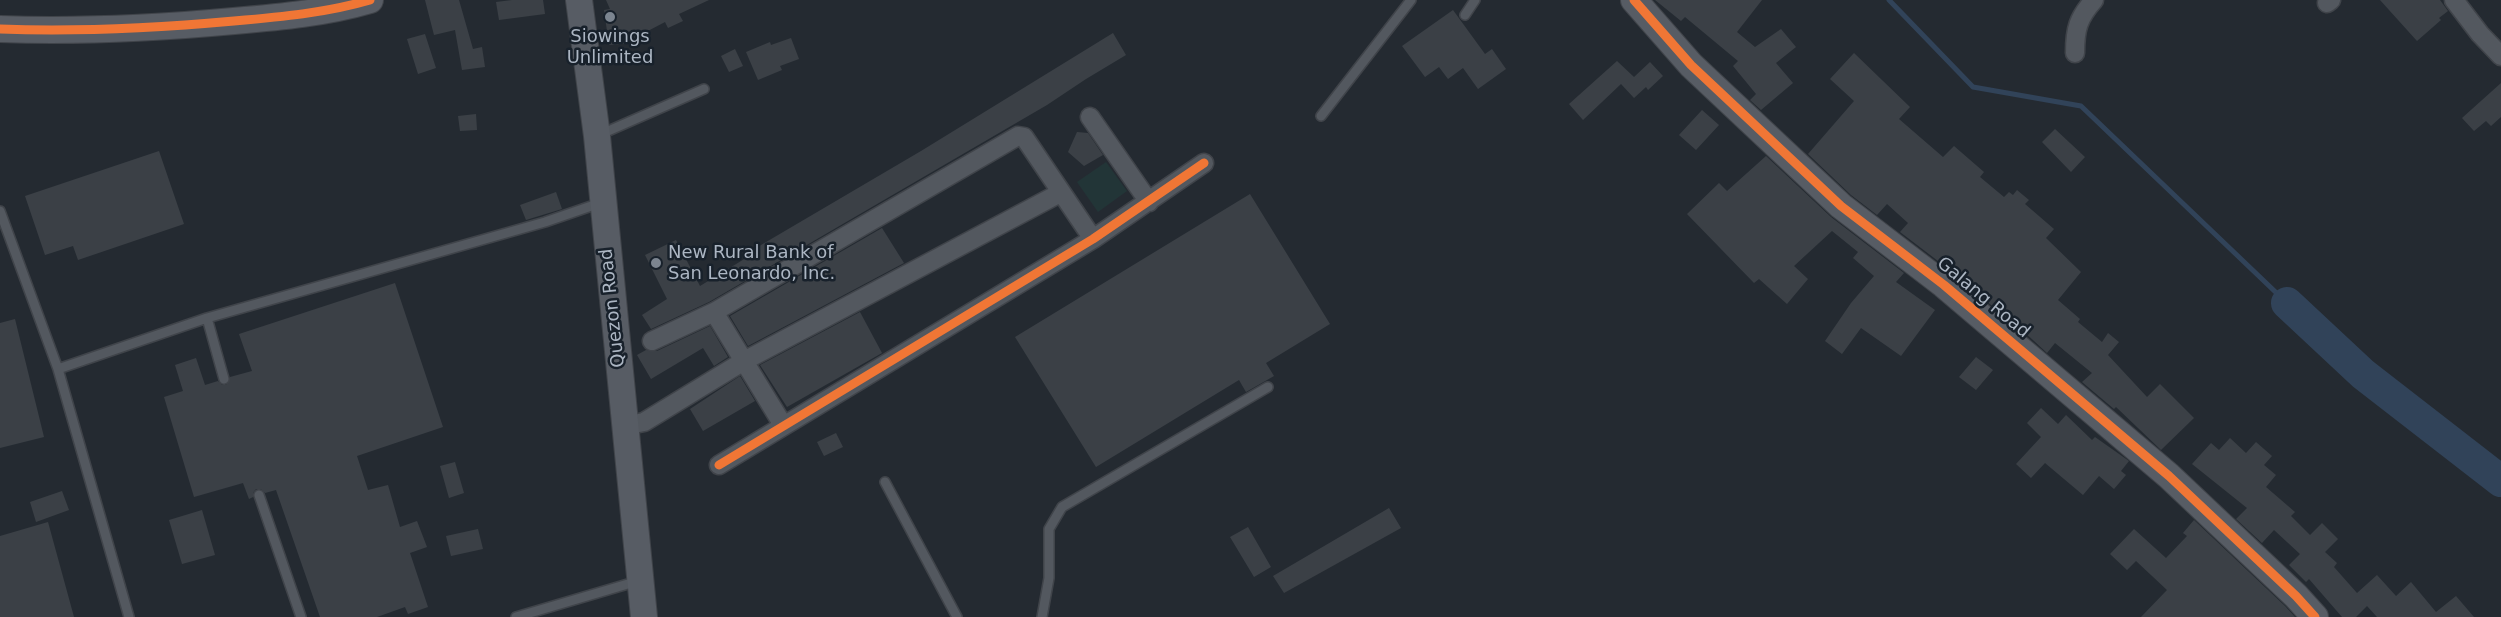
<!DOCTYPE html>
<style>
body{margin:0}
canvas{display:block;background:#242a31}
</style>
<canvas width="2501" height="617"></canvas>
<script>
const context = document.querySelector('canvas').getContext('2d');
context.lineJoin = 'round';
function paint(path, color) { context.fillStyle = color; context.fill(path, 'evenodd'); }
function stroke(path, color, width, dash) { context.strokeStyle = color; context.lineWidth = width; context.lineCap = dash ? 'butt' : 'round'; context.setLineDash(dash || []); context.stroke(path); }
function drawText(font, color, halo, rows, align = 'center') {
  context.font = font + ' "DejaVu Sans",sans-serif'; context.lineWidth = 5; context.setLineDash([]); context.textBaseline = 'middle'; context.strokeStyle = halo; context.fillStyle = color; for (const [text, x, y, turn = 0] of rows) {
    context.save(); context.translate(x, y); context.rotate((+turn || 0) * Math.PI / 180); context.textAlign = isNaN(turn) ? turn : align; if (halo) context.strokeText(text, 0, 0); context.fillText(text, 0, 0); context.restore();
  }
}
paint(new Path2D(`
 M1106 162 1127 191 1098 212 1077 182Z`), '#223537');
stroke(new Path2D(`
 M1889 0 1973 87 2081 106 2287 303`), '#314359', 5);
stroke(new Path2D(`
 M2287 303 2363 374 2501 481`), '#314359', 32);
paint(new Path2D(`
 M425 0H459L473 49 482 47 485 67 462 70 455 30 434 35Z
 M512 0H543L545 14 499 20 496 2Z
 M606 0H709L679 14 683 21 668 28 665 22 623 44 609 45 604 10 610 9Z
 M1655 0H1762L1737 32 1755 47 1781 29 1796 47 1776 63 1793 83 1761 110 1750 100 1756 94 1733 66 1738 61 1685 17 1681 21Z
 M2380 0H2440L2448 11 2439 18 2441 20 2417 41Z
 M1453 10 1485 54 1492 49 1506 69 1478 89 1463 68 1448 79 1439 67 1425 77 1402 46Z
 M1113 33 1126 55 1086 79 1047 105 709 302 651 329 642 315 667 299 645 255 676 240 700 286 746 258 744 255 921 151Z
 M425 34 436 68 418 74 407 39Z
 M791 38 799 59 780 66 782 70 758 80 746 52 770 42 771 45Z
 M735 49 743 66 729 72 721 56Z
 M1854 53 1910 107 1899 119 1943 157 1954 146 1984 172 1980 177 2004 197 2009 192 2013 195 2017 190 2029 200 2025 204 2054 229 2046 238 2081 272 2058 300 2080 319 2078 322 2102 342 2108 333 2119 342 2108 355 2147 397 2160 384 2194 418 2161 450 2116 407 2114 409 2082 382 2092 373 2055 343 2047 353 2007 316 2005 317 1955 274 1900 232 1908 223 1887 204 1877 215 1851 195 1808 154 1854 101 1830 79Z
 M1617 61 1634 77 1650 62 1663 76 1648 90 1646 87 1634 98 1621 84 1583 120 1569 104Z
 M2501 83V117L2491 126 2486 121 2474 131 2462 118Z
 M1702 110 1719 125 1696 150 1679 135Z
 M476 114 477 130 460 131 458 116Z
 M2055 129 2085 157 2071 172 2042 142Z
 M1077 132 1088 133 1103 155 1084 166 1068 152Z
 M159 151 184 224 78 260 73 246 45 255 25 196Z
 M1766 156 1831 217 1904 273 1896 282 1935 310 1901 356 1861 328 1842 354 1825 341 1851 303 1874 276 1853 258 1858 252 1832 231 1794 266 1808 279 1787 304 1759 279 1754 283 1687 214 1719 183 1727 191Z
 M556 192 562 209 526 220 520 205Z
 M1250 194 1330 324 1266 363 1274 376 1246 392 1239 380 1096 467 1015 337Z
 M882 228 904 263 748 346 730 316Z
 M395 283 443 427 357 456 368 490 388 485 400 527 417 521 427 547 410 553 428 607 408 614 405 607 377 617H320L276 490 265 493 261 489H256L253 493V497L249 499 243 483 194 497 164 397 183 391 175 365 196 358 205 385 218 381 222 385H226L230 377 252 371 239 334Z
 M860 312 882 353 787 407 760 365Z
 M15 319 44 437 0 448V323Z
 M710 326 728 357 714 366 703 348 651 379 637 355 646 350 657 351Z
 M1976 357 1993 370 1976 390 1959 377Z
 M740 376 755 401 703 431 690 409Z
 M2041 408 2058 424 2066 415 2092 440 2095 437 2129 461 2121 471 2126 475 2114 489 2099 476 2083 495 2045 463 2031 478 2016 464 2041 437 2027 423Z
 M836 433 843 447 824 456 817 442Z
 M2230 438 2246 453 2256 442 2272 456 2264 465 2276 475 2266 487 2295 512 2291 516 2310 535 2322 523 2338 539 2325 552 2337 563 2334 567 2357 593 2377 575 2396 596 2411 582 2436 612 2456 596 2474 617H2377L2367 606 2356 617H2342L2309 579 2306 582 2289 565 2300 554 2274 530 2262 543 2236 519 2247 508 2192 464 2211 443 2219 450Z
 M455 462 464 493 449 498 440 466Z
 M62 491 69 510 36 522 30 502Z
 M1389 508 1401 528 1284 593 1273 576Z
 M202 510 215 555 182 564 169 520Z
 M2194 520 2285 606 2295 617H2141L2167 590 2136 561 2127 570 2110 554 2134 529 2166 558 2187 536 2183 533Z
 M48 522 74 617H0V536Z
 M1248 527 1271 567 1254 577 1230 537Z
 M478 529 483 549 451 556 446 536Z`), '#3b4046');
const lane = new Path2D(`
 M1465 15 1475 0
 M1321 116 1411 0
 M599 135 704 89
 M0 211 58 369 129 617
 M207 318 224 379
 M58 369 207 318 545 222 603 202
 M885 482 957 617
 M259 495 301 617
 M516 617 638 581
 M1042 617 1049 578V529L1062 507 1268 387`);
const street = new Path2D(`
 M2454 0 2480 34 2501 56
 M2327 3 2331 0
 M2075 53C2075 29 2078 18 2094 0
 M1090 117 1149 202
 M714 312 783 425
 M652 341 714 312 1018 136 1024 137 1093 239
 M624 426 644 422 744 361 1060 193
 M719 465 1093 239 1204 163`);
const secondary = new Path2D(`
 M579 0 597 136 644 617
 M1634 0 1691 65 1841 206 1944 285 2169 476 2296 596 2315 617
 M0 29C78 32 156 28 234 21 280 17 326 13 370 0`);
stroke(lane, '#40444a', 12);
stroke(street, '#40444a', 21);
stroke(secondary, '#40444a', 28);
stroke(lane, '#53585f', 9);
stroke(street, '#53585f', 18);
stroke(secondary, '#575c64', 26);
stroke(new Path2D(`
 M1634 0 1691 65 1841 206 1944 285 2169 476 2296 596 2315 617
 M0 29C78 32 156 28 234 21 280 17 326 13 370 0
 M719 465 1093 239 1204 163`), '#f07635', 9);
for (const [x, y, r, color] of [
 [610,17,6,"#7c8590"],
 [656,263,6,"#7c8590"]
]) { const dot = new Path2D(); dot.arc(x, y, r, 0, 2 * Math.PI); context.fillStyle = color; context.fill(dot); stroke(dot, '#18212b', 2); }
drawText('18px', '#acb6c3', '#18212b', [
 ["Siowings",610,37],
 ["Unlimited",610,58],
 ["New Rural Bank of",668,253,"left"],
 ["San Leonardo, Inc.",668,274,"left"]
]);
drawText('18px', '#acb6c3', '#18212b', [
 ["Galang Road",1983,298,40],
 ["Quezon Road",613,308,-96]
]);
</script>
